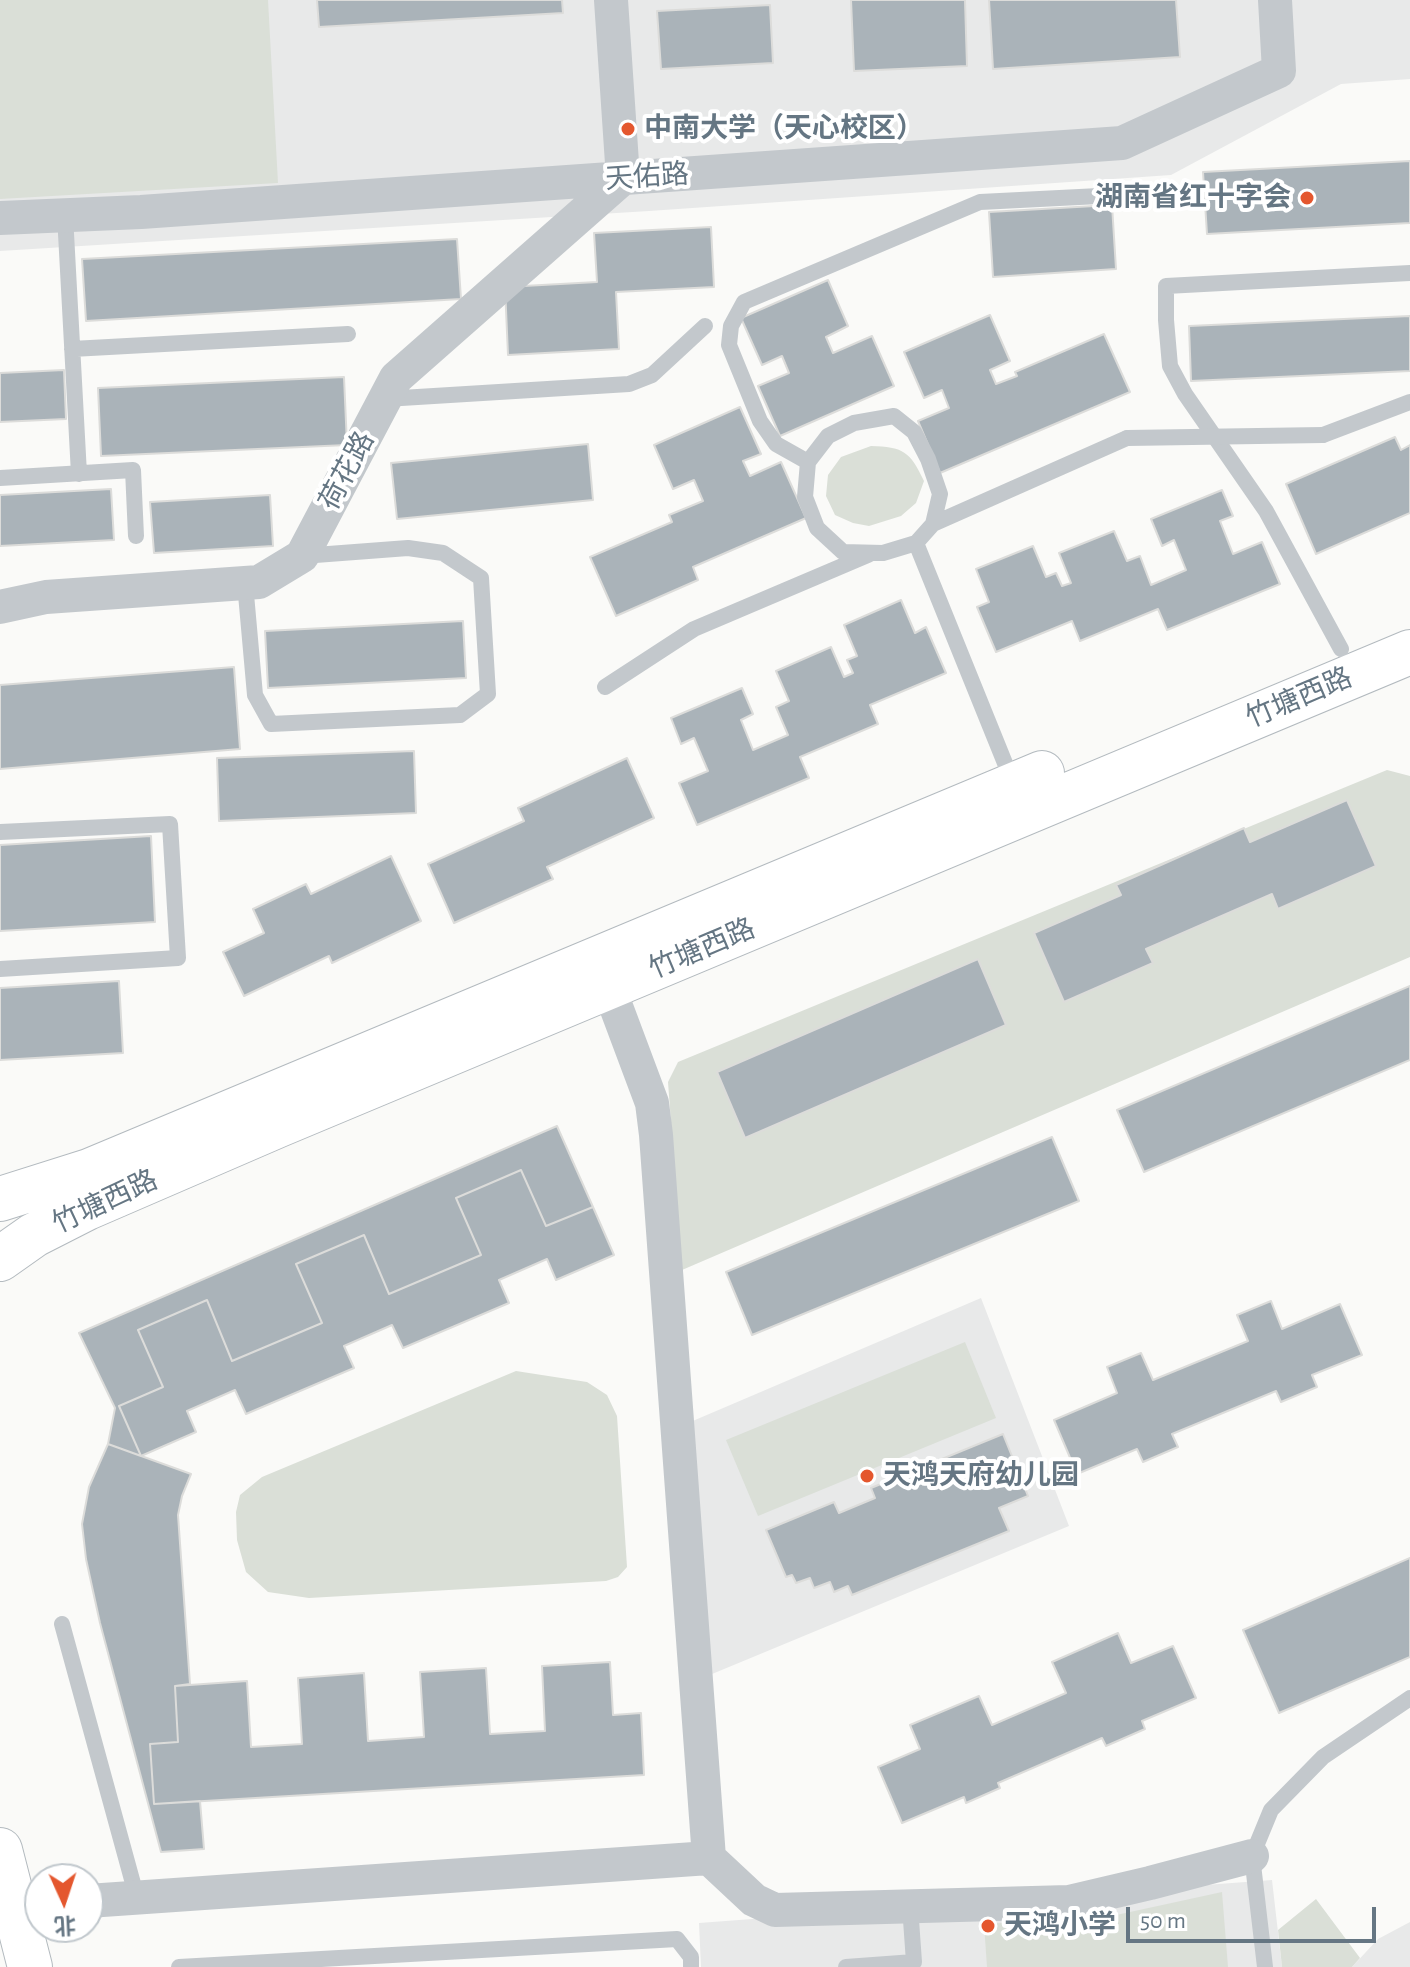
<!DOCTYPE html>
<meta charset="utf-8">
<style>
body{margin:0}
#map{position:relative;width:1410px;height:1967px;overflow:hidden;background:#fafaf8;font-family:"Alegreya Sans","Noto Sans SC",sans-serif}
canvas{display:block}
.north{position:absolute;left:24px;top:1863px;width:80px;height:80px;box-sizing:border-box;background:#fff;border:2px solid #c1c8cd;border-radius:50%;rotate:177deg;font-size:22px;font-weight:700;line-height:32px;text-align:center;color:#657683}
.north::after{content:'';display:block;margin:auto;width:28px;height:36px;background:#e4572e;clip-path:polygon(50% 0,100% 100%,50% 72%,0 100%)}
.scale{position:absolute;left:1126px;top:1907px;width:250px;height:36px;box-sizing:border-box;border:4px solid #657683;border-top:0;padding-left:10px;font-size:24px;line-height:28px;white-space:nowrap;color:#657683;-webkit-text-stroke:6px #fff;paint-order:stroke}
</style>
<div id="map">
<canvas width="1410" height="1967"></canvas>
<div class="north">北</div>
<div class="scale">50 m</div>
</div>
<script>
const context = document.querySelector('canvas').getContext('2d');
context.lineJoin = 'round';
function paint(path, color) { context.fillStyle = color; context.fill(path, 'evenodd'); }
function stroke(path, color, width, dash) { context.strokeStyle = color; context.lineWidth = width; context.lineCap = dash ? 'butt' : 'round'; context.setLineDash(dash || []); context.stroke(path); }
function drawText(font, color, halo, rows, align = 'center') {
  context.font = font + ' "Alegreya Sans","Noto Sans SC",sans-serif'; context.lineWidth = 8; context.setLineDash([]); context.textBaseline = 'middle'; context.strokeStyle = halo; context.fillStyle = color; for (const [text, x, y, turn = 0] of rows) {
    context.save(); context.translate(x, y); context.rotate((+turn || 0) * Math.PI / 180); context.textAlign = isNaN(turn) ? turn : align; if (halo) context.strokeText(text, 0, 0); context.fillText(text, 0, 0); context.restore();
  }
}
paint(new Path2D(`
 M0 0H1410V79L1341 84 1171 175 649 211 0 251Z
 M981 1298 1069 1526 700 1679 681 1426Z
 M1272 1880 1282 1967H701L699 1923Z
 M1410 1922V1967H1352L1378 1939Z`), '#e8e9e9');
paint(new Path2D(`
 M0 0H268L278 183 0 199Z
 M871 446C903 447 910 451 924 481L916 503 901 516 869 526 853 523 835 515 826 496 828 475 841 457Z
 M1387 770 1410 776V957L682 1270 668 1082 678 1062Z
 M965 1342 996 1418 758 1516 726 1440Z
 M516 1371 587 1382 607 1395 617 1416 627 1567 618 1577 606 1581 309 1598 268 1592 246 1572 237 1540 236 1512 240 1495 262 1477Z
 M1222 1892 1228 1967H987L984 1924 1107 1917Z
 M1316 1899 1360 1958 1352 1967H1282L1278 1930Z`), '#dadfd7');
const building = new Path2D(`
 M317 0H562L563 13 319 27Z
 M851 0H965L967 66 854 71Z
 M989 0H1176L1180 57 993 69Z
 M770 5 773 63 661 69 657 11Z
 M1410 161V223L1207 234 1203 172Z
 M1112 205 1116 269 993 277 989 212Z
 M711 227 714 287 616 292 619 349 508 355 505 287 597 282 594 233Z
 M457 239 461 299 86 321 82 259Z
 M828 280 848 326 826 337 833 353 872 336 894 386 780 436 758 386 789 373 782 356 762 365 741 318Z
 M990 315 1010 361 990 370 996 384 1017 376 1015 372 1104 334 1130 392 940 473 918 421 949 408 942 390 924 398 904 352Z
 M1410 316V371L1191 381 1189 326Z
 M64 370 66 419 0 422V373Z
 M344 377 347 445 101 456 98 388Z
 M740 407 761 454 743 461 750 476 781 462 806 518 693 567 698 580 616 616 590 557 672 522 669 515 703 501 694 480 673 489 654 445Z
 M1395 437 1401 450 1410 445V513L1316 554 1286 484Z
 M588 444 593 500 397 519 391 463Z
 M111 489 114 540 0 546V495Z
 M1222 490 1233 516 1220 521 1233 554 1262 542 1280 584 1167 630 1158 609 1080 641 1072 621 996 652 977 607 989 602 976 569 1033 546 1046 577 1056 573 1062 586 1071 583 1059 553 1114 531 1127 561 1140 556 1151 585 1186 570 1174 540 1162 546 1151 519Z
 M270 495 273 546 154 553 150 502Z
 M901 600 915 633 926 627 946 673 870 705 878 724 800 757 809 778 697 825 679 783 708 771 694 738 681 744 671 718 742 688 753 714 741 720 753 750 788 735 776 707 789 701 776 671 831 647 844 677 853 673 847 660 857 656 844 625Z
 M463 621 466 678 268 688 265 631Z
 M234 667 240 749 0 769V685Z
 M414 751 416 813 219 821 217 758Z
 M627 758 654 818 547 867 553 879 454 923 428 864 524 821 518 808Z
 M1347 800 1376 866 1278 909 1272 894 1146 949 1153 963 1064 1002 1034 933 1121 895 1116 885 1244 828 1250 842Z
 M151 836 155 922 0 931V845Z
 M391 856 421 921 332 963 329 956 244 996 223 952 264 933 253 909 306 884 311 894Z
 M978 959 1006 1025 745 1138 717 1072Z
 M119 981 123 1053 0 1060V988Z
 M1410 986V1060L1144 1172 1117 1110Z
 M557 1126 593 1207 546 1226 521 1170 456 1198 481 1255 389 1294 364 1235 296 1264 322 1323 232 1361 207 1300 138 1330 163 1387 119 1406 141 1456 108 1444 115 1408 79 1333Z
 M1052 1137 1079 1201 752 1335 726 1272Z
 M521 1170 546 1226 593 1207 614 1255 556 1280 547 1259 499 1280 509 1303 403 1348 392 1325 344 1346 354 1368 246 1414 235 1390 187 1411 196 1432 141 1456 119 1406 163 1387 138 1330 207 1300 232 1361 322 1323 296 1264 364 1235 389 1294 481 1255 456 1198Z
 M1271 1301 1282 1329 1340 1304 1362 1355 1312 1375 1317 1387 1281 1402 1276 1391 1172 1434 1178 1447 1143 1462 1137 1449 1077 1474 1054 1420 1117 1393 1107 1367 1141 1353 1153 1380 1248 1341 1237 1315Z
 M1003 1434 1028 1496 999 1508 1009 1531 852 1595 848 1586 834 1592 830 1582 814 1588 810 1578 796 1583 792 1575 786 1577 766 1530 834 1502 839 1513 875 1498 871 1488Z
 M108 1444 191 1474 182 1496 178 1515 190 1684 175 1686 178 1742 150 1744 154 1804 200 1801 204 1849 161 1852 100 1623 86 1559 82 1524 89 1487Z
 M1410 1558V1657L1279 1713 1243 1630Z
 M1118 1633 1131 1663 1173 1646 1196 1698 1142 1721 1145 1729 1106 1746 1102 1738 998 1783 1000 1788 966 1803 964 1797 902 1823 878 1767 920 1749 910 1725 979 1696 992 1725 1066 1693 1052 1662Z
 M610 1662 613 1715 641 1713 644 1775 154 1804 150 1744 178 1742 175 1686 247 1681 251 1747 302 1744 298 1678 364 1673 368 1741 424 1737 420 1672 486 1668 490 1734 545 1731 542 1666Z`);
paint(building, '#aab3b9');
stroke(building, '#dcdcda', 2);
const secondary = new Path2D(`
 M0 1199 89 1171 1042 773
 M0 1259 34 1235 87 1208 279 1125 1410 652
 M0 1850 30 1967`);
stroke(secondary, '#b3babf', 46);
stroke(new Path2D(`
 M65 215 79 474
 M72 349 348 334
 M385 399 629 384 652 375 705 326
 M894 416 914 432 928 459 940 494 933 524 916 543 883 553 843 552 817 528 805 497 808 462 828 436 854 423Z
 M1323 435 1410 402
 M808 462 776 444 760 421 729 345 731 326 744 302 980 202 1119 195
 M0 478 133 470 136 536
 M933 524 1127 438
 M916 543 1013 783
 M245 583 255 695 271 724 460 715 488 694 481 578 443 553 408 548 302 556
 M1341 649 1266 511 1185 394 1170 366 1166 320V286L1410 273
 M605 687 694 629 868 555
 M0 832 170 824 178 958 0 969
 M62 1624 137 1898
 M179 1967 677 1939 691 1957V1967
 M846 1967 914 1962 910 1906
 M1265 1967 1252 1856 1271 1810 1323 1757 1410 1698`), '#c3c8cc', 16);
stroke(new Path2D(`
 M0 218 141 212 1122 143 1279 71 1275 0
 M0 607 46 597 259 582 302 556 396 378 623 178 611 0
 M609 988 652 1103 656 1135 709 1858 754 1900 775 1910 1069 1902 1150 1883 1252 1856
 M88 1901 709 1858`), '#c3c8cc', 34);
stroke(secondary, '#fff', 44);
stroke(new Path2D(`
 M1127 438 1323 435`), '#c3c8cc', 16);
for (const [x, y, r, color] of [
 [628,129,8,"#e4572e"],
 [1307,198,8,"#e4572e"],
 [867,1476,8,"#e4572e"],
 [988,1926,8,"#e4572e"]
]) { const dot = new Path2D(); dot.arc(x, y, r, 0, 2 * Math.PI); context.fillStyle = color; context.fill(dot); stroke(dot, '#fff', 3); }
drawText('bold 28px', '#657683', '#fff', [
 ["中南大学（天心校区）",644,129],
 ["湖南省红十字会",1291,198,"right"],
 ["天鸿天府幼儿园",883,1476],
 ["天鸿小学",1004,1926]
], 'left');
drawText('28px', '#657683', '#fff', [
 ["天佑路",647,177,-4],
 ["荷花路",347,471,-62],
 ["竹塘西路",1299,698,-23],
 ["竹塘西路",702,949,-23],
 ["竹塘西路",105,1202,-25]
]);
</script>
